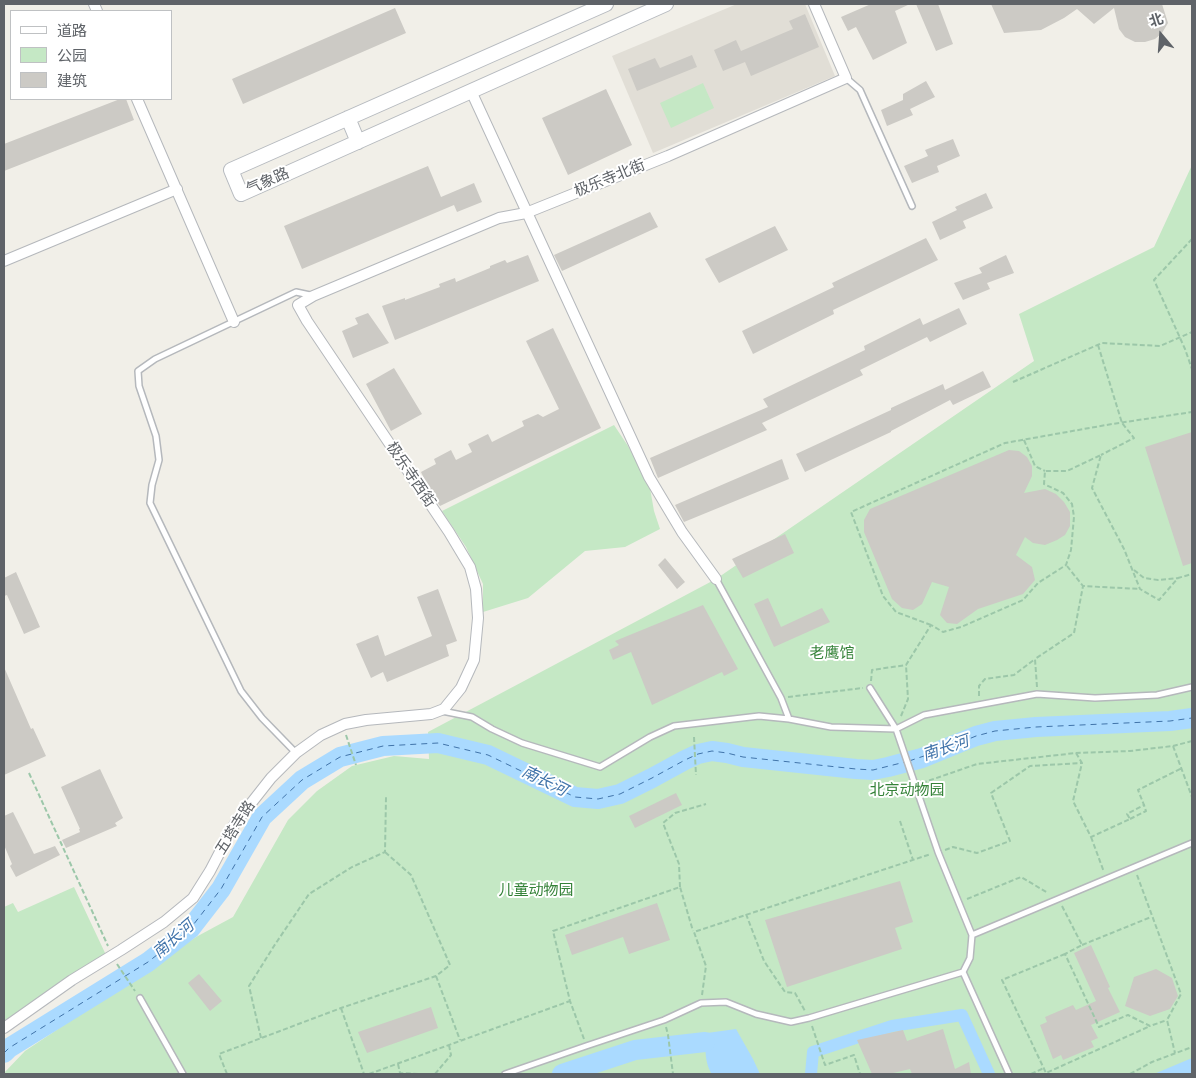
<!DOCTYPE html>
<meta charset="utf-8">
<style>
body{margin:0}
#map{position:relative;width:1196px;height:1078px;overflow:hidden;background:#f1efe8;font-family:"Sofia Sans Condensed","Noto Sans SC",sans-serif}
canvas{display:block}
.frame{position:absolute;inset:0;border:5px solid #5f6368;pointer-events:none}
.legend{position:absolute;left:10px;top:10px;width:162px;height:90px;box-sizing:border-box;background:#fff;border:1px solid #bfc1c3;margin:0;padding:6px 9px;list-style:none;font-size:15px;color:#5f6368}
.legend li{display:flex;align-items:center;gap:10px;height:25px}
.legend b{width:25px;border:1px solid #bfc1c3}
.north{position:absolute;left:1136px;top:10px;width:50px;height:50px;-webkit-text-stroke:4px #fff;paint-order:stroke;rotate:342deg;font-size:14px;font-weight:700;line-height:20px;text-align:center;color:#5f6368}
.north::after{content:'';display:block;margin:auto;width:18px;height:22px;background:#5f6368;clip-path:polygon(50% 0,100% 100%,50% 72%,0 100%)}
</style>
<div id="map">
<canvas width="1196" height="1078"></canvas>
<div class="frame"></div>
<ul class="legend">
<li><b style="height:6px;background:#fff"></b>道路</li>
<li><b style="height:14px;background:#c5e8c5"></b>公园</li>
<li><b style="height:14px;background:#cccac5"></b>建筑</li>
</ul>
<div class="north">北</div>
</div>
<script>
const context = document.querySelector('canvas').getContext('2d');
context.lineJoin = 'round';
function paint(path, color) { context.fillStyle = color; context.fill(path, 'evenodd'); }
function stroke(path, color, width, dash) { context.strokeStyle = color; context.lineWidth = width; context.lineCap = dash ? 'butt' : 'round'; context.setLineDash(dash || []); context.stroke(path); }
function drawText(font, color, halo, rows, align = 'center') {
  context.font = font + ' "Sofia Sans Condensed","Noto Sans SC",sans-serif'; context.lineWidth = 4; context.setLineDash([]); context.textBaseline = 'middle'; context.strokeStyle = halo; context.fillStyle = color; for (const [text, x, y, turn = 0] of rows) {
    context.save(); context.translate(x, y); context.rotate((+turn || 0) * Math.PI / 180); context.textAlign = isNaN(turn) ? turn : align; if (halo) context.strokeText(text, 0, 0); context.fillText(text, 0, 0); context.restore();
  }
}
paint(new Path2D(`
 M737 4H805L835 76 653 153 612 56Z`), '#e1ded6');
paint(new Path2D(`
 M703 83 714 108 671 128 660 103Z
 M1192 165V1074H4V1073L25 1051 196 937 233 917 288 820 317 791 352 766 394 756 429 759 428 732 716 579 1034 361 1019 314 1154 247Z
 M614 425 628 446 650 488 654 511 660 529 625 547 585 551 528 598 483 612V584L466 547 442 511Z
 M74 887 106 955 4 1024V907L13 903 18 912Z`), '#c5e8c5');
paint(new Path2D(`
 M736 1029 753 1059 760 1074H712C705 1065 704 1044 707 1033Z
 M1192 1058V1074H1154Z`), '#aadaff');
stroke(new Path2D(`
 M811 1074 813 1052 892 1026 962 1015 989 1074`), '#aadaff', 12);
stroke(new Path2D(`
 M4 1053 9 1048 148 962 190 929 221 889 262 817 302 780 340 757 383 746 438 743 488 755 575 797 598 799 620 794 652 778 685 760 698 754 712 751 727 753 743 757 856 769 873 770 888 767 922 758 976 736 995 731 1036 727 1170 721 1192 718
 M562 1074 635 1050 705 1042`), '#aadaff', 20);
stroke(new Path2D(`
 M909 761 942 750 976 736 995 731 1036 727 1170 721 1192 718
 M4 1053 9 1048 148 962 190 929 221 889 262 817 302 780 340 757 383 746 438 743 488 755 575 797 598 799 620 794 652 778 685 760 698 754 712 751 727 753 743 757 856 769 873 770 905 762`), '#4174aa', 1, [6, 5]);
paint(new Path2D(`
 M871 4H910L895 11 907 43 873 60 856 27 848 31 841 17Z
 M916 4H938L953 44 936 51Z
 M991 4H1162L1168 23 1162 33 1155 39 1145 42H1135L1125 37 1119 29 1114 8 1094 24 1077 9 1064 18 1041 30 1004 33Z
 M395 8 406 33 243 104 232 79Z
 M805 14 819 47 751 76 745 62 723 71 714 50 736 40 741 51 793 29 789 21Z
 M692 55 697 67 637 91 628 69 655 58 660 68Z
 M926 81 935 97 910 109 913 115 887 126 881 110 903 100V94Z
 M606 89 632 145 568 175 542 118Z
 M120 99H126L134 120 4 171V144Z
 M953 139 960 156 937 166 939 172 912 183 904 166 928 156 925 150Z
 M428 166 441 197 474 183 482 202 457 212 454 205 302 269 284 226Z
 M986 193 993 208 963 221 966 228 940 240 932 222 957 210 955 207Z
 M650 212 658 227 562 271 554 255Z
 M775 226 788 250 719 283 705 259Z
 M926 238 938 260 833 310 834 314 753 354 742 331 834 287 832 283Z
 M528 255 539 281 395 340 382 306 405 298V300L440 287 439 284 455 278 456 282 490 268V266L505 260 507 263Z
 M1006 255 1014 273 987 283 990 289 963 300 954 283 982 273 979 268Z
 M959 308 967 324 930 342 927 337 860 370 863 375 762 423 767 430 658 478 650 458 768 407 763 399 865 350 864 346 920 318 923 325Z
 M368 313 389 343 353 358 342 331 358 324 355 318Z
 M553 328 601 428 440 506 432 495 421 472 436 464 434 459 451 450 456 460 472 452 468 444 488 434 492 442 524 426 522 421 538 414 543 417 559 409 526 341Z
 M394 368 422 414 391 431 366 384Z
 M983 371 991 387 953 405 950 400 891 431V432L805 472 796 454 891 410V408L943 384 945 390Z
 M1192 432V563L1183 566 1145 447Z
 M1009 450 1019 451 1027 457 1032 466V476L1024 493 1045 489 1056 494 1064 502 1070 512V526L1065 535 1057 540 1045 545 1033 543 1025 537 1016 555 1032 567 1035 580 1023 594 978 609 957 624 947 623 940 615 949 587 932 582 922 604 913 610 902 608 892 599 864 532V520L870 509Z
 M782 459 789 479 684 522 675 505Z
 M785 534 794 553 743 578 732 559Z
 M665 558 685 582 677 589 658 565Z
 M16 572 40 627 24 634 7 595 4 596V578Z
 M438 589 457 641 446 645 449 656 387 682 383 672 371 678 356 644 378 635 385 656 432 636 417 597Z
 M768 598 781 627 822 608 830 622 774 647 754 604Z
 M703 605 738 669 724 676 722 672 652 705 631 652 613 660 609 650 619 645 615 641Z
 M4 667 31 729 33 728 46 756 4 775Z
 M100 769 123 818 115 823 117 826 66 848 62 840 80 832 79 829H80L61 787Z
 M676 793 682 805 635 828 629 816Z
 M13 812 34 854 55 846 60 855 16 877 10 866 12 864 4 845V816Z
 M900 881 913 922 895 928 902 949 787 987 765 920Z
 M657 903 670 940 629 954 623 937 572 955 565 935Z
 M1091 945 1110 987 1108 988 1120 1012 1091 1025 1098 1038 1091 1041 1094 1047 1063 1060 1061 1055 1053 1059 1040 1025 1047 1022 1045 1017 1073 1005 1076 1010 1096 1001 1074 953Z
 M1156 969 1172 978 1178 996 1170 1009 1150 1016 1125 1006 1134 977Z
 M199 974 222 1001 210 1011 188 983Z
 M431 1007 438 1028 367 1053 358 1032Z
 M943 1029 955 1069 969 1062 971 1074H912L910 1069 889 1074H872L857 1040 903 1030 907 1041Z`), '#cccac5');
const lane = new Path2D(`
 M846 78 860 90 912 206
 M716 579 781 698 789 719 831 727 896 729 924 715 1037 694 1095 698 1157 695 1192 687
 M870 688 896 729 938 852 972 935 970 958 963 972 1009 1074
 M442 711 472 717 492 729 522 743 600 767 650 737 674 726 759 716 789 719
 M296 753 262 718 241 691 150 503 152 485 159 460 156 436 139 386 138 371 155 359 296 292 310 295
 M972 935 1192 843
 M140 998 183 1074
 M505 1074 586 1046 664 1020 701 1003 726 1002 756 1014 791 1022 809 1018 963 972`);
const street = new Path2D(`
 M94 4 97 11
 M471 91 649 477 682 532 716 579
 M137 99 234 322
 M4 261 177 189
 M4 1028 72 980 121 950 164 922 193 898 210 871 234 825 271 778 296 753 321 735 345 724 366 720 431 714 444 709 461 688 474 660 478 618 476 589 470 567 449 532 307 321 298 305 313 296 499 218 526 213 668 156 846 78 814 4`);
const secondary = new Path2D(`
 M606 4 231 170 241 194 666 4
 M348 118 358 142`);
stroke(lane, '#b5b8bc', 8);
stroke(street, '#b5b8bc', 12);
stroke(secondary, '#b6babf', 16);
stroke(new Path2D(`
 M1192 239 1154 280 1185 349 1192 369
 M1098 345 1122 423 1134 438 1101 455
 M1013 382 1102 343 1160 346 1192 332
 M1024 440 1035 466 1045 471
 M1067 566 1083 586 1140 589
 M1134 570 1144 578 1158 580 1178 578
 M931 625 896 612 883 596 851 512 1005 443 1112 424 1192 412
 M871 681 872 670 906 665 931 625 943 632 961 627 1023 600 1038 583 1066 565 1071 550 1074 517 1072 504 1063 493 1044 484 1045 471H1067L1101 455 1092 488 1124 549 1140 589 1159 600 1178 578 1192 574
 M1037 687 1035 659 1074 633 1083 586
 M979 696V686L985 679 1014 675 1035 659
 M788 697 863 688
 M901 716 908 699 906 665
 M346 735 356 765
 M694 737 696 775
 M1173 746 1192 797
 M1076 753 1082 763 1073 801 1091 837 1130 819 1127 814 1144 805 1138 790 1182 768
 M29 773 108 946
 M922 783 977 764 1076 753 1130 751 1173 746 1192 741
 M1130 819 1146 811 1144 805
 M900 821 913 860
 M1091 837 1104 872
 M945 850 953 847 977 853 1010 841 991 793 1030 766 1082 763
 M1137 875 1181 994 1167 1020 1175 1053
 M680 887 679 864 663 823 675 813 706 804
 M967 899 1021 877 1048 893
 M1062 906 1082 945 1065 954 1099 1027 1128 1015 1150 1026 1167 1020
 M746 914 764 961 785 992 795 993 805 1011
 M1082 945 1151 917
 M1065 954 1002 980 1046 1073 1148 1027
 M117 964 135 991
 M436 976 460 1040
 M702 995 706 966 694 932 931 854
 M341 1008 364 1074
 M812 1026 825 1065 854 1055 860 1074
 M666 1027 668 1035 673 1074
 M261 1038 249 986 274 946 309 894 352 867 385 852 386 797
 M584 1039 570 1001 553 931 680 887 693 931
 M398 1064 400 1073 420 1074
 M227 1074 219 1054 341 1008 436 976 450 965 411 875 385 852
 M369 1074 570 1001
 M435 1074 451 1055 449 1045
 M1031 1074 1044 1068
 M1130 1074 1152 1062 1192 1047`), '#9cc7a9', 2, [5, 2.5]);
stroke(lane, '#fff', 5);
stroke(street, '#fff', 10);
stroke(secondary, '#fff', 14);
drawText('15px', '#5f6368', '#fff', [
 ["极乐寺北街",610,179,-22],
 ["气象路",268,182,-24],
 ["极乐寺西街",410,475,56],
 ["五塔寺路",236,828,-58]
]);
drawText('15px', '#348238', '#fff', [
 ["老鹰馆",832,654],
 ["北京动物园",907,791],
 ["儿童动物园",536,891]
]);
drawText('italic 16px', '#4174aa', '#fff', [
 ["南长河",946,749,-19],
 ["南长河",544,782,26],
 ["南长河",174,940,-41]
]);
</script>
